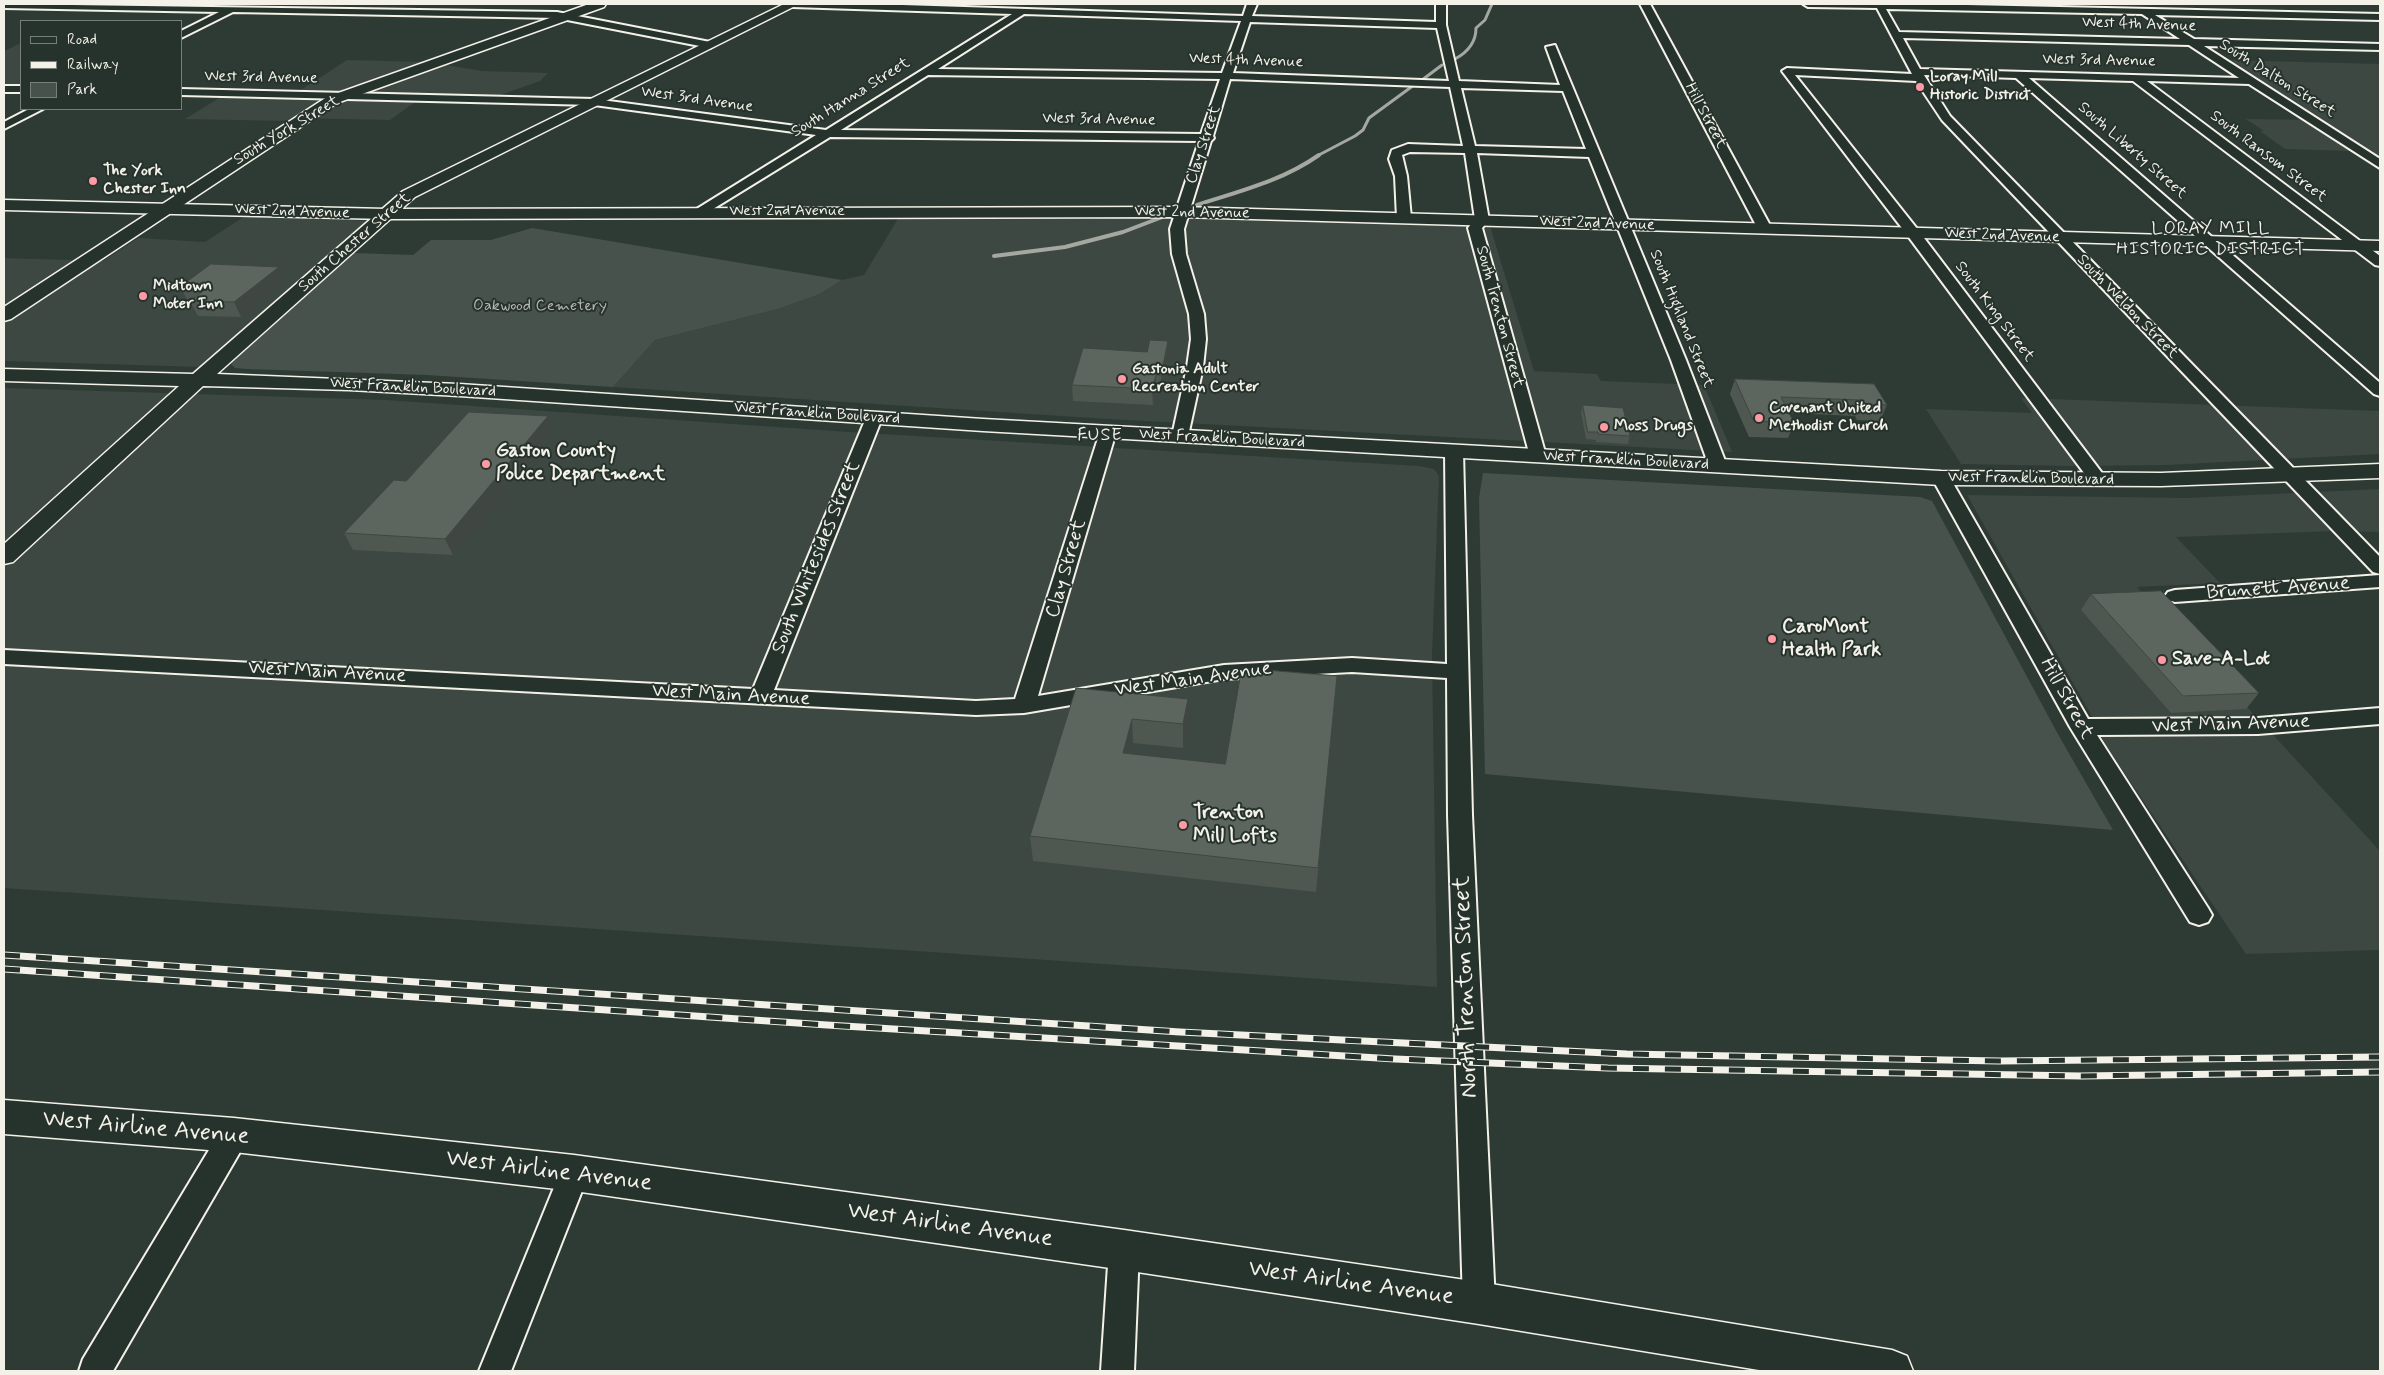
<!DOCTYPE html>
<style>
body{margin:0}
#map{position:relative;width:2384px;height:1375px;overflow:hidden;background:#2e3b34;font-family:Mynerve,sans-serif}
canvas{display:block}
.frame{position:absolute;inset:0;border:5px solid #f4f1e8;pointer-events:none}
.legend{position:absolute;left:20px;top:20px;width:162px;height:90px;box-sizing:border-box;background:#26332d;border:1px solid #787f78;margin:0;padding:6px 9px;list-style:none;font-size:15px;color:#f4f1e8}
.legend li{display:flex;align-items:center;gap:10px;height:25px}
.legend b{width:25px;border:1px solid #787f78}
</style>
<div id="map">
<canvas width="2384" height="1375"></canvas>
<div class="frame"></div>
<ul class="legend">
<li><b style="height:6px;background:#26332d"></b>Road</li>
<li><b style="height:6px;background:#f4f1e8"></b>Railway</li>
<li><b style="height:14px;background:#48524c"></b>Park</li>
</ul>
</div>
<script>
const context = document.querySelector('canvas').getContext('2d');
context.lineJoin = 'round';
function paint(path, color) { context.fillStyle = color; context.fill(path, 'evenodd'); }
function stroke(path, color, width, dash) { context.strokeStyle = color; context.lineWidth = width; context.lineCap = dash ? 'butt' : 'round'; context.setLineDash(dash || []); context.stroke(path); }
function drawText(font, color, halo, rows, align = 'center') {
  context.font = font + ' Mynerve,sans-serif'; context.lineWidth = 4; context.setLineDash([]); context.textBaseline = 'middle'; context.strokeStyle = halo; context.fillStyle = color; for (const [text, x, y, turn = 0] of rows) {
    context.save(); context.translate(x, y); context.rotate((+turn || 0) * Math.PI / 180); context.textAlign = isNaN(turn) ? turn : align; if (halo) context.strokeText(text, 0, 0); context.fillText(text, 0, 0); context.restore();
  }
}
paint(new Path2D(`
 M21 43V87H4V51Z
 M347 60 428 62 482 71 548 73 540 81 498 96 425 95 390 120 292 118 287 121 185 119 224 95 290 97Z
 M2226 60 2380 64V171L2349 151 2285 149 2260 131H2264L2246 119 2321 120Z
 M245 216 373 221 202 367 4 361V258L103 261 138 238 205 242Z
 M899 217H1166L1490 226 1534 371 1597 374 1601 381 1704 385 1732 452 1108 419 613 387 655 340 778 309 820 294 842 280 864 275Z
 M4 388 386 400 849 432 1419 466 1434 469 1439 476 1432 655 1437 987 4 888Z
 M2021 398 2380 411V454L2166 465 2071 466 1961 464 1926 409 2032 413Z
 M2380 489V532L2332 531 2176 537 2220 583 2137 587 2380 851V950L2246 954 2105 744 2090 713 1967 495 2187 498Z`), '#3c4841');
paint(new Path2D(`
 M532 228 842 280 820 294 778 309 655 340 613 387 427 375 247 369 235 368 231 364 237 357 352 253 413 255 431 240H491Z
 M1483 473 1920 497 1932 501 2059 736 2113 830 1485 774 1479 498Z`), '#48524c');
stroke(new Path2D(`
 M1455 59C1468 52 1476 43 1476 28L1485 20 1492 4
 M1422 80 1442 65
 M1317 156 1355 136 1363 130 1369 118 1414 85`), '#a4a8a0', 3);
stroke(new Path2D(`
 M1197 205C1240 191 1282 181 1319 155
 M994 256 1065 247 1123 232 1165 216`), '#a4a8a0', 4);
const minor = new Path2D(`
 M4 4 557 12 710 42 715 45 710 48 557 18 233 12 181 38V31L219 12 4 8Z
 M787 4H872L1243 16 1247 4H1257L1252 16 1436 22V4H1446V25L1459 81 1560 85 1546 47 1555 45 1686 360 1727 466 1724 470H1712L1709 466 1671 360 1589 157 1477 153 1489 220 1482 228 1546 456 1543 460H1531L1468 228 1475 219 1465 153 1410 152 1402 155 1407 176 1411 218 1404 222 1397 218 1395 176 1389 159 1392 150 1408 144 1463 146 1450 87 1230 79 1213 136 1214 138 1211 141 1184 229 1186 254 1204 314 1206 339 1203 367 1188 436 1186 440H1174L1172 436 1187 367 1191 339 1189 314 1172 254 1170 229 1199 141 830 137 700 217 695 216 693 213 695 210 816 135 594 105 181 95V89L594 99 826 130 1012 14 792 7ZM1024 14 1241 21 1222 73 938 69ZM1250 22 1437 28 1449 81 1233 73ZM928 75 1220 79 1201 134 841 130ZM1461 88 1563 91 1586 149 1475 146Z
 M1640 4H1650L1772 229 1770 232H1760L1758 229Z
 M1803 4H1922L2380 14V20L2155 15 2194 39 2380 44V50L2204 46 2380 159V168L2249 84 2147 81 2380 256V266L2375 265 2133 81 2029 78 2380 383V396L2374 394 2016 78 1924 75 1950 116 2380 557V574L2373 572 1942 120 1916 81 1795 75 1918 230 2108 481 2105 485H2093L1908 236 1782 71 1787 68 1912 74 1877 8 1808 7ZM1886 9 2142 14 2180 39 1899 32ZM1903 38 2189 45 2239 78 1920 69Z
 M4 86H21V92H4Z
 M29 109H43L4 129V122Z
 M874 413 880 414 882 418 774 690 976 701 1015 699 1100 432 1102 428H1114L1116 432 1038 696 1224 665 1352 658 1447 664 1445 451 1448 447H1460L1463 451 1472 815 1495 1303 1490 1314 1479 1319 1468 1314 1463 1303 1448 815 1447 678 1352 672 1224 679 1024 713 976 715 4 664V650L753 689 866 418 868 414Z
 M1941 473 1947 474 1950 478 2088 719 2258 718 2380 708V724L2258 734 2097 735 2208 908 2212 915 2208 922 2199 925 2190 922 2070 727 1932 478 1935 474Z
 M2380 575V587L2175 602 2168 600 2165 596 2168 592 2175 590Z
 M234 1122 244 1125 249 1135 244 1145 113 1371H79L83 1359 224 1125Z
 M574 1159 584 1163 589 1173 511 1371H479L564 1163Z
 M1124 1235 1135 1239 1139 1250 1134 1371H1101L1109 1250 1113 1239Z`);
const tertiary = new Path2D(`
 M4 200 386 209 1181 207 2380 241V251L1181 217 386 219 4 210Z`);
const secondary = new Path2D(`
 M4 4H12L4 9Z
 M4 1100 234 1118 574 1155 1124 1230 1479 1282 1892 1350 1907 1356 1913 1371H1765L1479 1324 1124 1270 574 1191 234 1152 4 1134Z`);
const primary = new Path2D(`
 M589 4H606L604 7 337 103 11 319 4 321V307L327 97Z
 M784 4H799L415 197 217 374 459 384 983 419 1941 471 2161 473 2380 464V478L2161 486 1941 485 983 431 459 396 349 390 203 386 13 562 4 564V544L179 386 4 381V369L193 374 403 191Z`);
stroke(minor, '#f4f1e8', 4);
stroke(tertiary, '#f4f1e8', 3);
stroke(secondary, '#f4f1e8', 3);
stroke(primary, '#f4f1e8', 3);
paint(minor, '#26332d');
paint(tertiary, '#26332d');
paint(secondary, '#26332d');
paint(primary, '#26332d');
const rail = new Path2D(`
 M4 955 1180 1032 1627 1054 1999 1061 2380 1057
 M4 969 827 1025 1395 1059 1608 1068 2081 1076 2380 1072`);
stroke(rail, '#f4f1e8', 7);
stroke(rail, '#26332d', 5, [16]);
paint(new Path2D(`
 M286 282 241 317 198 316 190 301H188L180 287Z
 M1169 356 1161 391 1156 390 1153 405 1073 401 1072 385Z
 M1735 379 1874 384 1887 405 1880 421 1857 420 1855 416 1789 413 1794 423 1788 438 1749 437 1730 394Z
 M1583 405 1630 436 1628 444 1596 442V440L1586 439 1581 413Z
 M554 432 453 555 353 550 344 533 406 481Z
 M2091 594 2259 693 2246 709 2171 713 2081 610Z
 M1337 676 1316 892 1033 861 1030 836 1076 688 1188 724 1183 748 1133 743 1130 754 1225 764Z`), '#4f5751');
paint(new Path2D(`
 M279 267 286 282 241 317 234 302Z
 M1168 341 1169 356 1161 391V375Z
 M1156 375V390L1153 405 1152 389Z
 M548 416 554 432 453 555 445 539Z
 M1188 699V724L1183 748V724Z
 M1132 719 1133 743 1124 778 1123 753Z`), '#404742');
const building = new Path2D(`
 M211 264 279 267 234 302 190 301 207 288 180 287Z
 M1150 340 1168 341 1161 375H1156L1152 389 1072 385 1083 348 1147 352Z
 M1735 379 1874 384 1887 405 1864 404 1861 400 1781 397 1794 423 1754 421Z
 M1583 405 1623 408 1630 436 1598 434V432H1588Z
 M469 412 548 416 445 539 344 533 394 480 406 481Z
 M2161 591 2259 693 2183 696 2091 594Z
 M1242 668 1337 676 1318 868 1030 836 1076 688 1188 699 1183 724 1132 719 1123 753 1225 764Z`);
paint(building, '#5c655e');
stroke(building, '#404742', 1);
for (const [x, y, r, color] of [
 [1920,87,5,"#ff9aa2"],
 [93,181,5,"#ff9aa2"],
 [143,296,5,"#ff9aa2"],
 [1122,379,5,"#ff9aa2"],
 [1759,418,5,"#ff9aa2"],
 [1604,427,5,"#ff9aa2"],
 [486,464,5,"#ff9aa2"],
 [1772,639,5,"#ff9aa2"],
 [2162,660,5,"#ff9aa2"],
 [1183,825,5,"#ff9aa2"]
]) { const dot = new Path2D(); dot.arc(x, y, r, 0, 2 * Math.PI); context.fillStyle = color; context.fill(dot); stroke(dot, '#26332d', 2); }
drawText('16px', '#f4f1e8', '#26332d', [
 ["West 4th Avenue",2139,25,2],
 ["West 4th Avenue",1246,61,2],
 ["West 3rd Avenue",2099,61,1],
 ["West 3rd Avenue",261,78,1],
 ["South Dalton Street",2277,79,32],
 ["South Hanna Street",851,98,-32],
 ["West 3rd Avenue",697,100,8],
 ["Hill Street",1705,116,62],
 ["West 3rd Avenue",1099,120,1],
 ["South York Street",287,131,-31],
 ["Clay Street",1204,145,-72],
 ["South Liberty Street",2132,151,41],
 ["South Ransom Street",2268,157,37],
 ["West 2nd Avenue",292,212,2],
 ["West 2nd Avenue",787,212],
 ["West 2nd Avenue",1192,213,1],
 ["West 2nd Avenue",1597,224,2],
 ["West 2nd Avenue",2002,236,2],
 ["South Chester Street",355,243,-41],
 ["South Weldon Street",2127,307,46],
 ["South King Street",1994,312,53],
 ["South Trenton Street",1499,317,75],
 ["South Highland Street",1681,319,68],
 ["West Franklin Boulevard",413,388,3],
 ["West Franklin Boulevard",817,414,4],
 ["West Franklin Boulevard",1222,439,3],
 ["West Franklin Boulevard",1626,461,3],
 ["West Franklin Boulevard",2031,479,1]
]);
drawText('bold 16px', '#f4f1e8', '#26332d', [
 ["Loray Mill",1930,78],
 ["Historic District",1930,96],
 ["The York",103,172],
 ["Chester Inn",103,190],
 ["Midtown",153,287],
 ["Moter Inn",153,305],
 ["Gastonia Adult",1132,370],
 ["Recreation Center",1132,388],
 ["Covenant United",1769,409],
 ["Methodist Church",1769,427],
 ["Moss Drugs",1614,427]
], 'left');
drawText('16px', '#b8b9b1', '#26332d', [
 ["Oakwood Cemetery",540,307]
]);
context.letterSpacing = '1px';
drawText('18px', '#f4f1e8', '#26332d', [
 ["LORAY MILL",2211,229],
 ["HISTORIC DISTRICT",2211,250],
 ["FUSE",1100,436]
]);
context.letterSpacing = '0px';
drawText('bold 20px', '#f4f1e8', '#26332d', [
 ["Gaston County",496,452],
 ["Police Department",496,475],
 ["CaroMont",1782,628],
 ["Health Park",1782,651],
 ["Save-A-Lot",2172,660],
 ["Trenton",1193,814],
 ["Mill Lofts",1193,837]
], 'left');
drawText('20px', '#f4f1e8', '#26332d', [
 ["South Whitesides Street",817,558,-68],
 ["Clay Street",1067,569,-74],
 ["Brunett Avenue",2278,589,-4],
 ["West Main Avenue",327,673,3],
 ["West Main Avenue",1193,680,-8],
 ["West Main Avenue",731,696,3],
 ["Hill Street",2066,699,61],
 ["West Main Avenue",2231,725,-2]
]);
drawText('24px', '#f4f1e8', '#26332d', [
 ["North Trenton Street",1467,987,-92],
 ["West Airline Avenue",146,1129,5],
 ["West Airline Avenue",549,1172,7],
 ["West Airline Avenue",950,1226,8],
 ["West Airline Avenue",1351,1284,8]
]);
</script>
